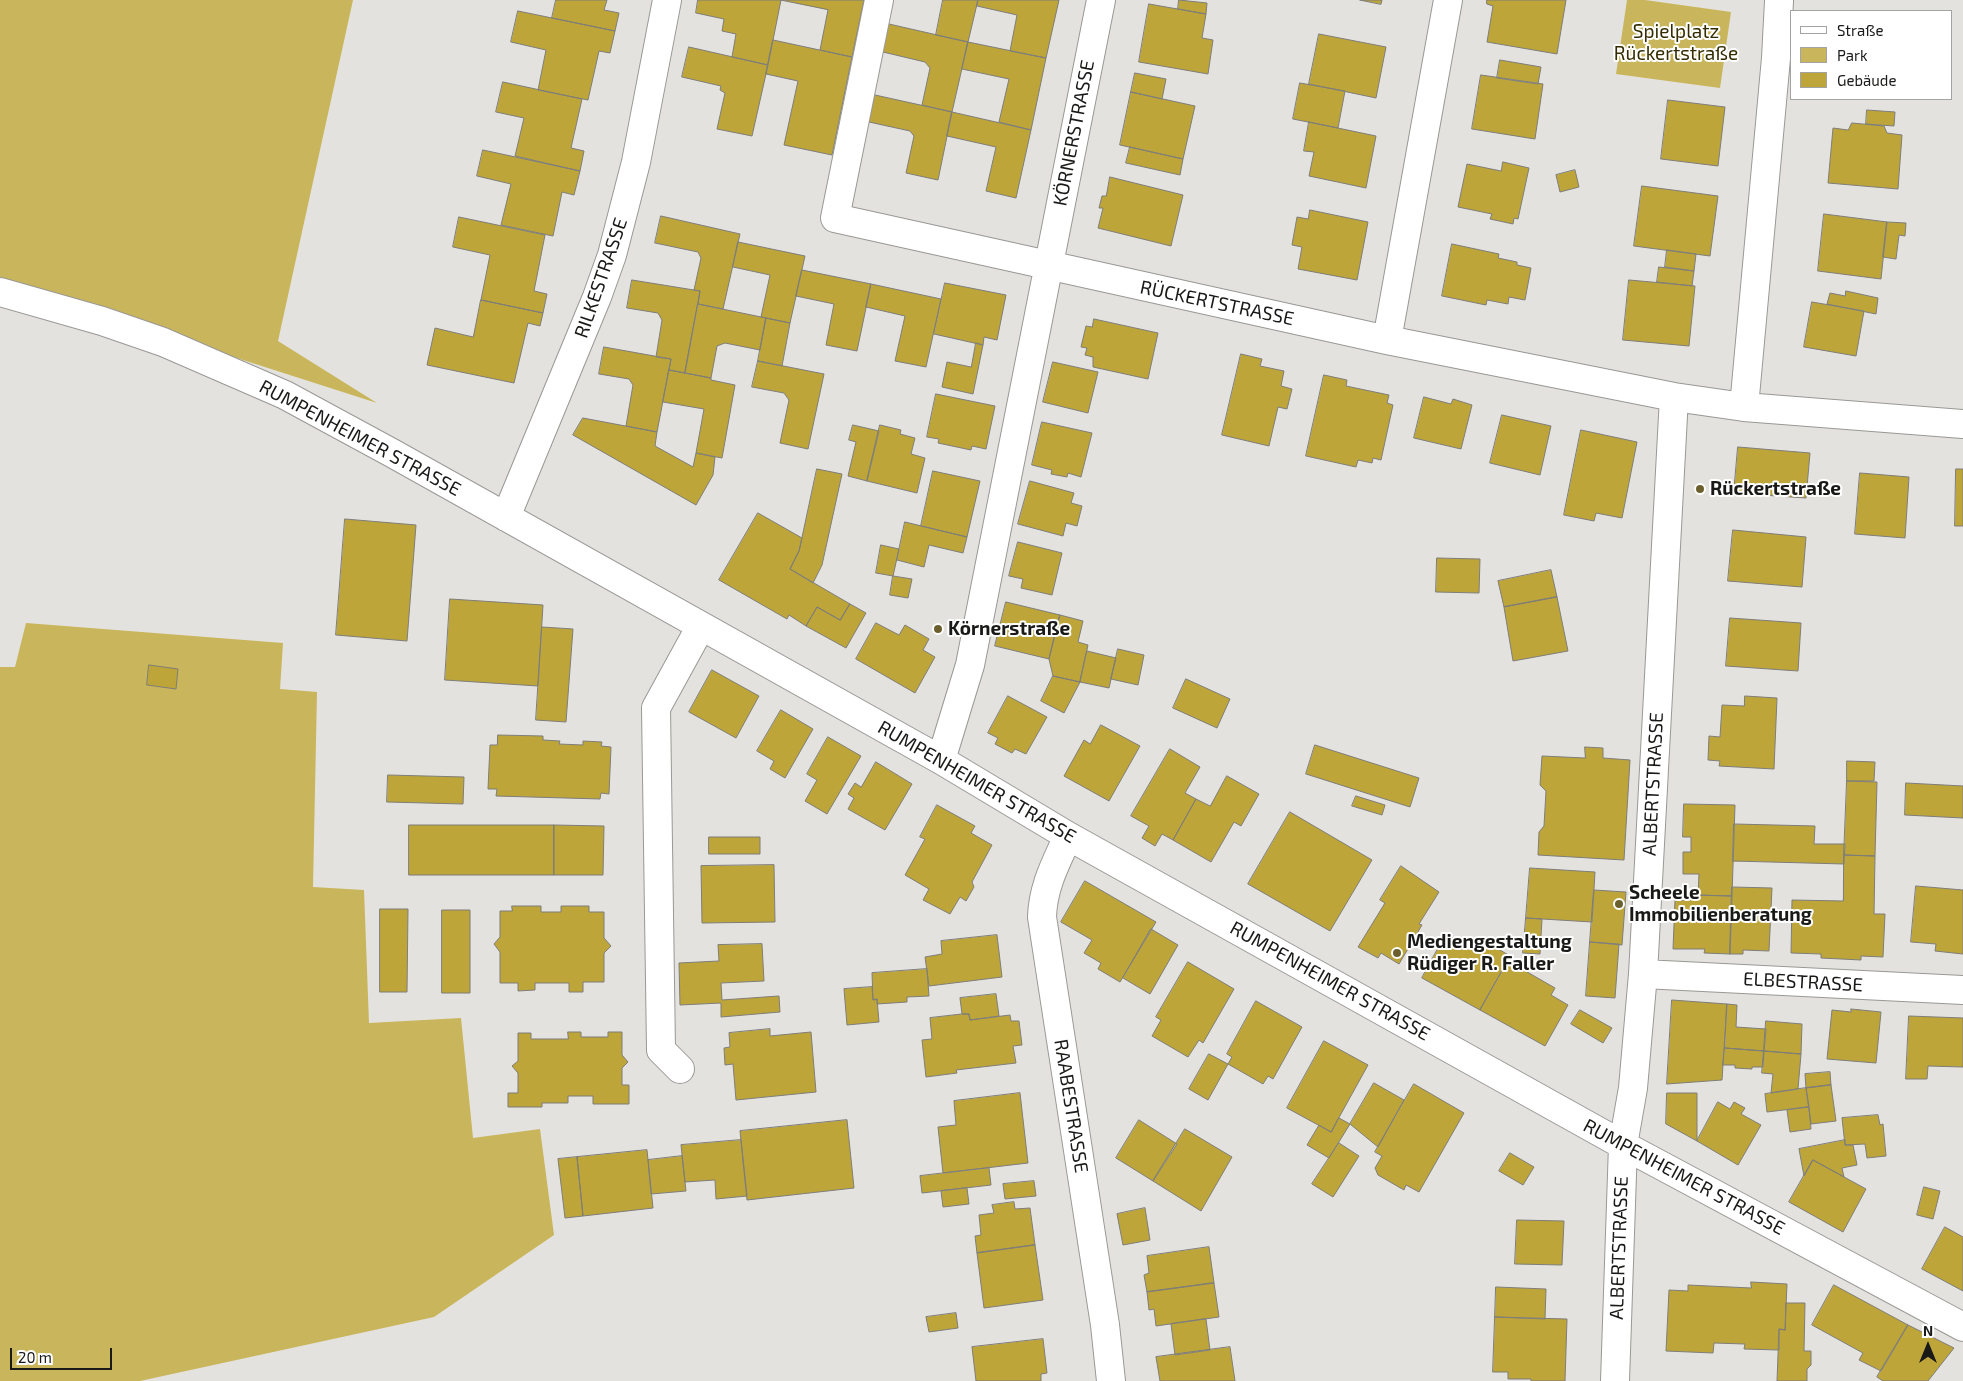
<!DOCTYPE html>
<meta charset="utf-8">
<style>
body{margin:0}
#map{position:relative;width:1963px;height:1381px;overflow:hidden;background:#e3e2de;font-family:"Exo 2",sans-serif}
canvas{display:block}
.legend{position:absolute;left:1790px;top:10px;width:162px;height:90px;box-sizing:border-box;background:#fff;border:1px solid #a3a3a3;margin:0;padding:6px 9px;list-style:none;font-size:15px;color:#191918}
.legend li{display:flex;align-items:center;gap:10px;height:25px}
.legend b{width:25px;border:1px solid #a3a3a3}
.north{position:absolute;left:1903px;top:1321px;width:50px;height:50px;-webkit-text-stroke:4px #fff;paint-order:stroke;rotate:0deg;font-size:14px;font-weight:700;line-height:20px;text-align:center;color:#191918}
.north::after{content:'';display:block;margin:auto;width:18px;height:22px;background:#191918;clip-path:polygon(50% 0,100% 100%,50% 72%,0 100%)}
.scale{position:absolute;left:10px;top:1348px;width:102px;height:22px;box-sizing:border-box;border:2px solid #191918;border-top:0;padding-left:6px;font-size:15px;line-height:18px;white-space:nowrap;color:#191918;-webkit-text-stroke:4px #fff;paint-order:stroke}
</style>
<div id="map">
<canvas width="1963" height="1381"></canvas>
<ul class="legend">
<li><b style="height:6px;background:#fff"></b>Straße</li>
<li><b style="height:14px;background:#c9b55b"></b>Park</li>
<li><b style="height:14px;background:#bda539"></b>Gebäude</li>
</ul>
<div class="north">N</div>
<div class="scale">20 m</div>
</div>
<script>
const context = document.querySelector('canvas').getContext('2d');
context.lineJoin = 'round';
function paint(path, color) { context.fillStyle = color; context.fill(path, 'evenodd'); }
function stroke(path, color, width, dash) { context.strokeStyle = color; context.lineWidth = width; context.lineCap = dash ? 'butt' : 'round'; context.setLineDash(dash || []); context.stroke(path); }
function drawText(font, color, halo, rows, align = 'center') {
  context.font = font + ' "Exo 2",sans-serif'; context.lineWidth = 4; context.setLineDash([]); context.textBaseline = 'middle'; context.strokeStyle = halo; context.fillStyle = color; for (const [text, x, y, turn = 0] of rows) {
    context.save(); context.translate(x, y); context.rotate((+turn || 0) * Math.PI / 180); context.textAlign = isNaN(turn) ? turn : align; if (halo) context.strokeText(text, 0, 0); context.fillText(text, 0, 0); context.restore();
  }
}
paint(new Path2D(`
 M0 0H353L278 341 377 403 0 282Z
 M1627 0H1645L1731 12 1720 88 1616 74Z
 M26 623 283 643 280 689 317 692 313 887 364 890 369 1023 461 1018 473 1138 540 1129 554 1235 434 1317 140 1381H0V667H15Z`), '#c9b55b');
const building = new Path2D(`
 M556 0H607L604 10 619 13 615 31 552 18Z
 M698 0H781L768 65 732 57 736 34 722 31 724 19 696 13Z
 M781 0H864L852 57 820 50 828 10Z
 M943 0H978L968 42 936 35Z
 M978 0H1059L1046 58 1010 51 1017 15 977 6Z
 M1179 0 1207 3 1206 14 1178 9Z
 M1360 0H1382L1381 4Z
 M1487 0H1566L1557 54 1487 42 1493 6 1487 4Z
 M1149 4 1206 14 1202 38 1213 40 1208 74 1139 62Z
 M518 11 615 31 610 53 599 51 588 100 538 90 546 50 511 42Z
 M889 24 968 42 952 112 922 105 930 68 925 62 883 52Z
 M1319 34 1386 47 1376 98 1309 84Z
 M773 40 852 57 832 155 784 145 798 81 766 74Z
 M968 42 1046 58 1031 130 999 122 1009 79 962 69Z
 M689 47 768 65 752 136 717 129 725 93 720 90 721 86 682 77Z
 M1500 60 1541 67 1538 84 1497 78Z
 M1135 73 1166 79 1162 99 1131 92Z
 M1481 75 1543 84 1535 139 1472 129Z
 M503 82 582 99 571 148 584 151 580 171 515 156 524 118 496 112Z
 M1300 83 1345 91 1338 128 1293 119Z
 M1131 92 1195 106 1183 159 1120 145Z
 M875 95 952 112 938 180 906 173 914 136 910 131 869 122Z
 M1668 100 1725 107 1718 166 1661 159Z
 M1867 110 1895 112 1894 126 1866 124Z
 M952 112 1031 130 1016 198 986 191 996 147 947 136Z
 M1309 122 1376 136 1366 188 1309 176 1314 152 1304 151Z
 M1852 123 1884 126 1887 133 1902 135 1898 189 1828 183 1833 128 1848 130Z
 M1130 147 1183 159 1180 175 1126 163Z
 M483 150 580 171 574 195 562 192 553 236 501 225 511 184 477 176Z
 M1503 162 1529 168 1518 219 1514 218 1513 224 1490 219 1492 214 1458 207 1467 164 1501 171Z
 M1575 170 1579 187 1560 192 1556 175Z
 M1110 177 1183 195 1171 246 1098 228 1103 208H1099L1102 196H1106Z
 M1642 186 1718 196 1710 256 1634 246Z
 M1310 210 1368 222 1357 280 1298 269 1302 247 1292 245 1297 217 1308 219Z
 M1824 214 1887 222 1881 279 1818 271Z
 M661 216 740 234 723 309 698 304 700 291 694 290 701 258 698 252 655 243Z
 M459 217 545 235 534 291 547 294 543 313 481 300 490 255 453 247Z
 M1887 222 1906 223 1905 236 1899 235 1896 259 1883 257Z
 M738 242 805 256 790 323 761 317 770 275 733 267Z
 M1452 244 1499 254 1498 258 1517 262V265L1531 268 1525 300 1509 297 1508 304 1487 300 1486 305 1442 296Z
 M1667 250 1696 254 1694 271 1665 267Z
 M1659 267 1694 271 1692 286 1657 282Z
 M802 270 871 284 857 351 826 345 834 304 796 296Z
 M632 280 700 291 685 373 669 370 671 359 656 357 662 320 658 313 627 308Z
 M1629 280 1695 286 1689 346 1623 340Z
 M945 283 1006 295 997 340 984 337 983 345 934 334Z
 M871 284 941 299 926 367 895 361 905 316 866 307Z
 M1846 291 1878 298 1876 314 1827 304 1830 293 1845 296Z
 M481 300 543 313 540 326 528 323 514 383 427 365 435 328 473 337Z
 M1812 302 1864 311 1856 356 1804 347Z
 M698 304 766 318 760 350 725 343 717 346 711 378 685 373Z
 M766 318 790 323 782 366 758 361Z
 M1094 319 1158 333 1148 379 1093 367V357L1085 355 1087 348 1081 347 1086 326 1092 327Z
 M976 343 983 345 973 394 942 387 947 362 971 367Z
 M604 347 671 359 657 432 626 426 633 385 629 379 599 374Z
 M1241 354 1262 359 1260 366 1284 371 1281 386 1292 389 1287 409 1278 407 1269 446 1222 435Z
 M758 361 824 374 808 449 780 443 789 400 784 393 752 387Z
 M1053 362 1098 372 1088 413 1043 402Z
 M669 370 711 378V380L735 385 722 458 696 453 704 409 663 402Z
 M1324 375 1347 380 1346 386 1389 395 1387 403 1393 405 1381 460 1373 458 1372 463 1358 460 1356 467 1306 456Z
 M936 394 995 406 986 449 972 446 971 450 938 443 939 439 927 437Z
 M1424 397 1451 404 1453 399 1472 405 1461 449 1414 438Z
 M1502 415 1551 426 1540 475 1490 463Z
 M583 418 657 432 655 446 693 467 696 453 715 457 713 475 696 505 573 435Z
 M1042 422 1092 433 1081 477 1068 473 1067 477 1051 474 1052 470 1032 465Z
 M853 425 879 431 867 481 848 476 856 442 849 440Z
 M880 425 901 430 900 434 915 438 911 454 925 458 917 493 867 481Z
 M1581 430 1637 442 1622 518 1596 513 1594 521 1564 515Z
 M1738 447 1810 453 1806 498 1734 493Z
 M817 469 842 474 822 565 813 583 790 569 799 551Z
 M1956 469H1963V526H1955Z
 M933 471 980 481 967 537 921 526Z
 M1860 473 1909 477 1905 538 1855 534Z
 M1030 481 1074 493 1071 503 1082 506 1077 526 1066 523 1063 536 1018 524Z
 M758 513 802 538 799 551 790 569 850 604 840 620 817 607 806 626 789 615 787 619 719 580Z
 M345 519 416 525 407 641 336 635Z
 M905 522 967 537 963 553 929 545 924 567 897 560Z
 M1733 530 1806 537 1802 587 1728 581Z
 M1018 542 1062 553 1052 595 1021 588 1023 579 1009 576Z
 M881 545 899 549 893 576 876 573Z
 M1437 558 1480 559 1479 593 1436 592Z
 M1551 570 1557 597 1504 607 1498 581Z
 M893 576 912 579 908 598 890 595Z
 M1557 597 1568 651 1513 661 1504 607Z
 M450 599 543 605 538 686 445 680Z
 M1006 602 1060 615 1049 659 995 646Z
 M850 604 866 613 846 648 806 626 817 607 840 620Z
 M1060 615 1083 621 1078 642 1088 645 1080 682 1053 676 1049 659Z
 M1730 618 1801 623 1798 671 1726 666Z
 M876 623 899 635 905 625 929 639 923 650 935 657 915 693 856 659Z
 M542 627 573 629 566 722 536 720Z
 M1118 649 1144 655 1138 685 1111 679Z
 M1087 651 1116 658 1109 688 1080 682Z
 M149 665 178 669 176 689 147 685Z
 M712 670 759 696 736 738 689 712Z
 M1053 676 1080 682 1064 713 1041 701Z
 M1186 679 1230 699 1217 728 1173 708Z
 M1008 696 1047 717 1026 754 1015 749 1012 753 995 744 998 738 988 733Z
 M1745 696 1777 698 1774 769 1719 766 1720 761 1708 760 1709 736 1720 737 1722 705 1744 706Z
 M781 710 813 729 785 778 770 769 774 761 757 751Z
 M1101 725 1140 746 1109 801 1064 776 1084 740 1090 744Z
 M498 735 543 736V740L560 741 559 744 583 745V741L602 742 601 746 611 747 609 794 601 793 600 799 496 796 497 789H488L490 745H497Z
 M828 737 861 756 827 814 805 801 817 780 807 774Z
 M1315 745 1419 778 1410 807 1306 774Z
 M1585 747 1603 748V758L1630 760 1624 860 1538 855 1539 832 1544 826 1546 791 1540 785 1542 756 1585 758Z
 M1170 749 1200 767 1185 793 1196 799 1173 840 1162 834 1155 846 1142 838 1149 826 1131 816Z
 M1847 761 1875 762 1874 781H1847Z
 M876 762 912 784 885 830 848 809 854 798 848 794 855 783 861 787Z
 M388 775 464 777 463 804 387 802Z
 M1227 776 1259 794 1241 826 1234 822 1211 862 1173 840 1196 799 1210 806Z
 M1847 781 1877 782 1875 856 1844 855Z
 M1906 783 1963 786V818L1905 815Z
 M1356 796 1385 805 1382 815 1352 806Z
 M1684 804 1735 805 1732 896 1698 895 1699 874H1683V852H1691V837H1683Z
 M937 805 975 826 971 833 992 845 972 882 974 887 966 901 960 897 950 914 923 900 929 889 905 875 925 839 920 837Z
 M1290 812 1372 860 1330 931 1248 884Z
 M1734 824 1815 826 1814 844H1845L1844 864 1733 861Z
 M409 825H554V875H409Z
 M554 825 604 826 603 875H554Z
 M709 837H760V854H709Z
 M1844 855 1875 856 1874 914H1885L1883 957 1861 956V960L1821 958V954L1791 953 1792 900 1843 901Z
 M774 865 775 922 702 923 701 866Z
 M1401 866 1439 892 1419 924 1422 925 1399 964 1381 953 1378 958 1358 947 1385 903 1380 900Z
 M1530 868 1595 872 1592 922 1526 918Z
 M1085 881 1156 922 1120 982 1098 969 1101 963 1084 953 1092 940 1061 922Z
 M1916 886 1963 890V954L1935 951 1936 944 1911 942Z
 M1732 887 1772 888 1769 951 1743 950V954H1730Z
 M1594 890 1626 892 1622 945 1590 942Z
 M1690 895 1732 896 1730 954 1704 953 1705 949H1673L1675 900H1690Z
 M512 906H541V912H561V906H589V912H604V938L611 946 604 953V982H583V992H569V983H535V990L518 991V983H500V952L494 944 500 937V911H512Z
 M380 909H408L407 992H380Z
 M442 910H470V993H442Z
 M1526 918 1542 919 1540 954 1523 953Z
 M1151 929 1178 945 1150 994 1123 978Z
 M1446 934 1474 950 1480 938 1510 956 1480 1010 1422 978Z
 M997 935 1002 977 929 986 925 957 942 954 941 941Z
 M1590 942 1619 944 1615 998 1586 996Z
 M762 944 764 981 721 983 722 1000 779 996 780 1012 721 1017V1003L680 1005 679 963 719 961 718 945Z
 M1508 961 1555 988 1551 995 1568 1005 1545 1046 1480 1010Z
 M1188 962 1234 989 1203 1043 1199 1040 1188 1057 1152 1036 1161 1020 1156 1017Z
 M927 969 929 996 907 997V1002L877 1004V999L873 1000 872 973Z
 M872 987 873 1000 877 999 879 1022 847 1025 844 989Z
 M996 994 999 1016 970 1020 969 1014H962L960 998Z
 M1672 1000 1727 1004 1722 1080 1667 1084Z
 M1256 1001 1302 1027 1273 1079 1268 1076 1263 1084 1228 1064 1232 1057 1227 1054Z
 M1727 1004 1737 1005 1736 1027 1766 1029 1764 1051 1725 1048Z
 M1851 1009 1881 1012 1876 1063 1827 1059 1832 1010 1851 1012Z
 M1580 1010 1612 1028 1603 1043 1571 1024Z
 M962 1014H969L970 1020 1010 1015 1011 1021H1019L1022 1045 1013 1046 1016 1063 956 1070 957 1073 926 1077 922 1040 932 1039 930 1018Z
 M1909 1016 1963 1018V1067L1928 1066 1927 1079H1906Z
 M1766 1021 1802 1024 1801 1054 1764 1051Z
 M770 1029V1036L811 1032 816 1092 736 1100 733 1064 725 1065 724 1048 730 1047 729 1033Z
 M568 1032H581V1037H608V1032H622V1055L628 1062 622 1068V1085H629V1104H593V1096H568V1103H542V1107H508V1093H518V1073L512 1066 518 1061V1033H531V1039H568Z
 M1324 1041 1368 1065 1331 1132 1287 1108Z
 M1725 1048 1764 1051 1763 1067H1752V1069L1735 1068V1065H1723Z
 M1764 1051 1801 1054 1798 1089 1771 1093 1773 1074 1762 1073Z
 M1209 1054 1228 1064 1208 1100 1189 1089Z
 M1830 1072 1831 1085 1806 1088 1805 1074Z
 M1374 1083 1404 1100 1378 1147 1350 1124Z
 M1414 1084 1464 1113 1419 1192 1406 1185 1404 1190 1378 1175 1375 1168 1382 1156 1375 1152Z
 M1831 1085 1836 1121 1811 1124 1806 1088Z
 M1806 1088 1809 1107 1767 1112 1765 1094Z
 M1020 1093 1028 1163 943 1173 938 1127 956 1125 954 1101Z
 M1667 1093H1697V1141L1666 1124Z
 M1718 1102 1730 1109 1734 1102 1745 1108 1741 1114 1761 1125 1738 1165 1697 1141Z
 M1809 1107 1811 1129 1790 1132 1787 1110Z
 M1878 1115 1880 1125 1883 1124 1886 1156 1867 1158 1865 1144 1845 1145 1842 1118Z
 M1339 1118 1350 1124 1329 1158 1307 1145 1319 1125 1331 1132Z
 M847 1120 854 1188 747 1200 740 1131Z
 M1139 1120 1177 1144 1153 1181 1116 1158Z
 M1185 1129 1232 1157 1201 1211 1153 1181Z
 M741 1140 747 1196 716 1199 715 1180 685 1182 681 1145Z
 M1845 1140V1145H1853L1857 1165 1842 1168 1844 1177 1813 1160 1804 1176 1799 1149Z
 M1339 1143 1359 1156 1333 1197 1312 1184Z
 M647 1150 653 1208 583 1216 577 1157Z
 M1510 1153 1534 1167 1523 1185 1499 1171Z
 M682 1156 686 1191 651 1194 648 1160Z
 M577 1157 583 1216 565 1218 558 1159Z
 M1813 1160 1866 1189 1843 1232 1789 1202Z
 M989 1168 991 1185 922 1193 920 1176Z
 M1034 1181 1036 1196 1005 1199 1003 1184Z
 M1924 1187 1940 1191 1933 1219 1917 1215Z
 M967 1188 969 1204 943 1207 941 1191Z
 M1014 1202 1015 1209 1030 1208 1035 1245 977 1253 975 1236 981 1235 979 1215 994 1213 992 1205Z
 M1145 1208 1150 1240 1123 1245 1117 1214Z
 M1517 1220 1564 1221 1562 1265 1515 1264Z
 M1945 1227 1963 1237V1291L1922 1269Z
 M1035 1245 1043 1300 984 1308 977 1253Z
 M1209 1247 1214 1283 1147 1292 1144 1275 1149 1273 1147 1256Z
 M1751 1282 1787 1284 1785 1330 1779 1329V1350L1744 1349 1745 1344 1714 1343 1713 1353 1666 1351 1669 1290 1688 1291V1285L1751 1288Z
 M1214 1283 1219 1317 1156 1326 1154 1309 1149 1310 1147 1292Z
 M1834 1285 1908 1325 1881 1371 1859 1360 1863 1353 1812 1325Z
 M1496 1287 1546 1289 1545 1319 1495 1317Z
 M1786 1303H1805L1804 1351H1811V1365L1807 1369V1381H1777L1779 1329 1785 1330Z
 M956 1313 958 1328 929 1332 926 1317Z
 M1495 1317 1567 1319 1565 1381H1531V1379H1508V1372H1493Z
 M1206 1319 1210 1350 1175 1355 1171 1324Z
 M1908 1325 1954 1348 1928 1381H1883L1877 1377Z
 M1043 1339 1047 1373 1041 1374V1381H976L972 1347Z
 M1230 1347 1235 1381H1160L1156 1357Z`);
paint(building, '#bda539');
stroke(building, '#7e7d79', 1);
const minor = new Path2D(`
 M879 0 835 218 1387 340 1674 397 1744 407 1963 424
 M0 292 102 321 163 342 285 395 392 453 941 760 1068 836 1623 1145 1963 1327
 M1387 340 1448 0
 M1744 407 1776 58 1779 1
 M506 517 597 297 612 255 636 162 667 0
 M941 760 970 665 1101 0
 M1068 836C1056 863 1043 886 1042 917L1105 1325 1111 1381
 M1643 974 1963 990
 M680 1069 661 1050 656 708 701 626
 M1615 1381 1623 1145 1633 1088 1643 974 1674 397`);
stroke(minor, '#999895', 30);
stroke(minor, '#fff', 28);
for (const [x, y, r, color] of [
 [1700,489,5,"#6b602d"],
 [938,629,5,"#6b602d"],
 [1619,904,5,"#6b602d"],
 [1397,953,5,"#6b602d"]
]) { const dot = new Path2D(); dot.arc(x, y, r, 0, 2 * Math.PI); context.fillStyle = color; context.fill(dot); stroke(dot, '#fff', 2); }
drawText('19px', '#342b00', '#fff', [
 ["Spielplatz",1676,32],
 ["Rückertstraße",1676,54]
]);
drawText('19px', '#191918', '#fff', [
 ["KÖRNERSTRASSE",1074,133,-79],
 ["RILKESTRASSE",601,278,-71],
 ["RÜCKERTSTRASSE",1217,303,12],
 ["RUMPENHEIMER STRASSE",360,438,28],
 ["RUMPENHEIMER STRASSE",977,782,30],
 ["ALBERTSTRASSE",1653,784,-87],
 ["RUMPENHEIMER STRASSE",1330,981,29],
 ["ELBESTRASSE",1803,982,3],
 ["RAABESTRASSE",1071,1106,81],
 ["RUMPENHEIMER STRASSE",1684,1177,28],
 ["ALBERTSTRASSE",1619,1248,-88]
]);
drawText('bold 19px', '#191918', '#fff', [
 ["Rückertstraße",1710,489],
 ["Körnerstraße",948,629],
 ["Scheele",1629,893],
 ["Immobilienberatung",1629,915],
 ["Mediengestaltung",1407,942],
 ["Rüdiger R. Faller",1407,964]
], 'left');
</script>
